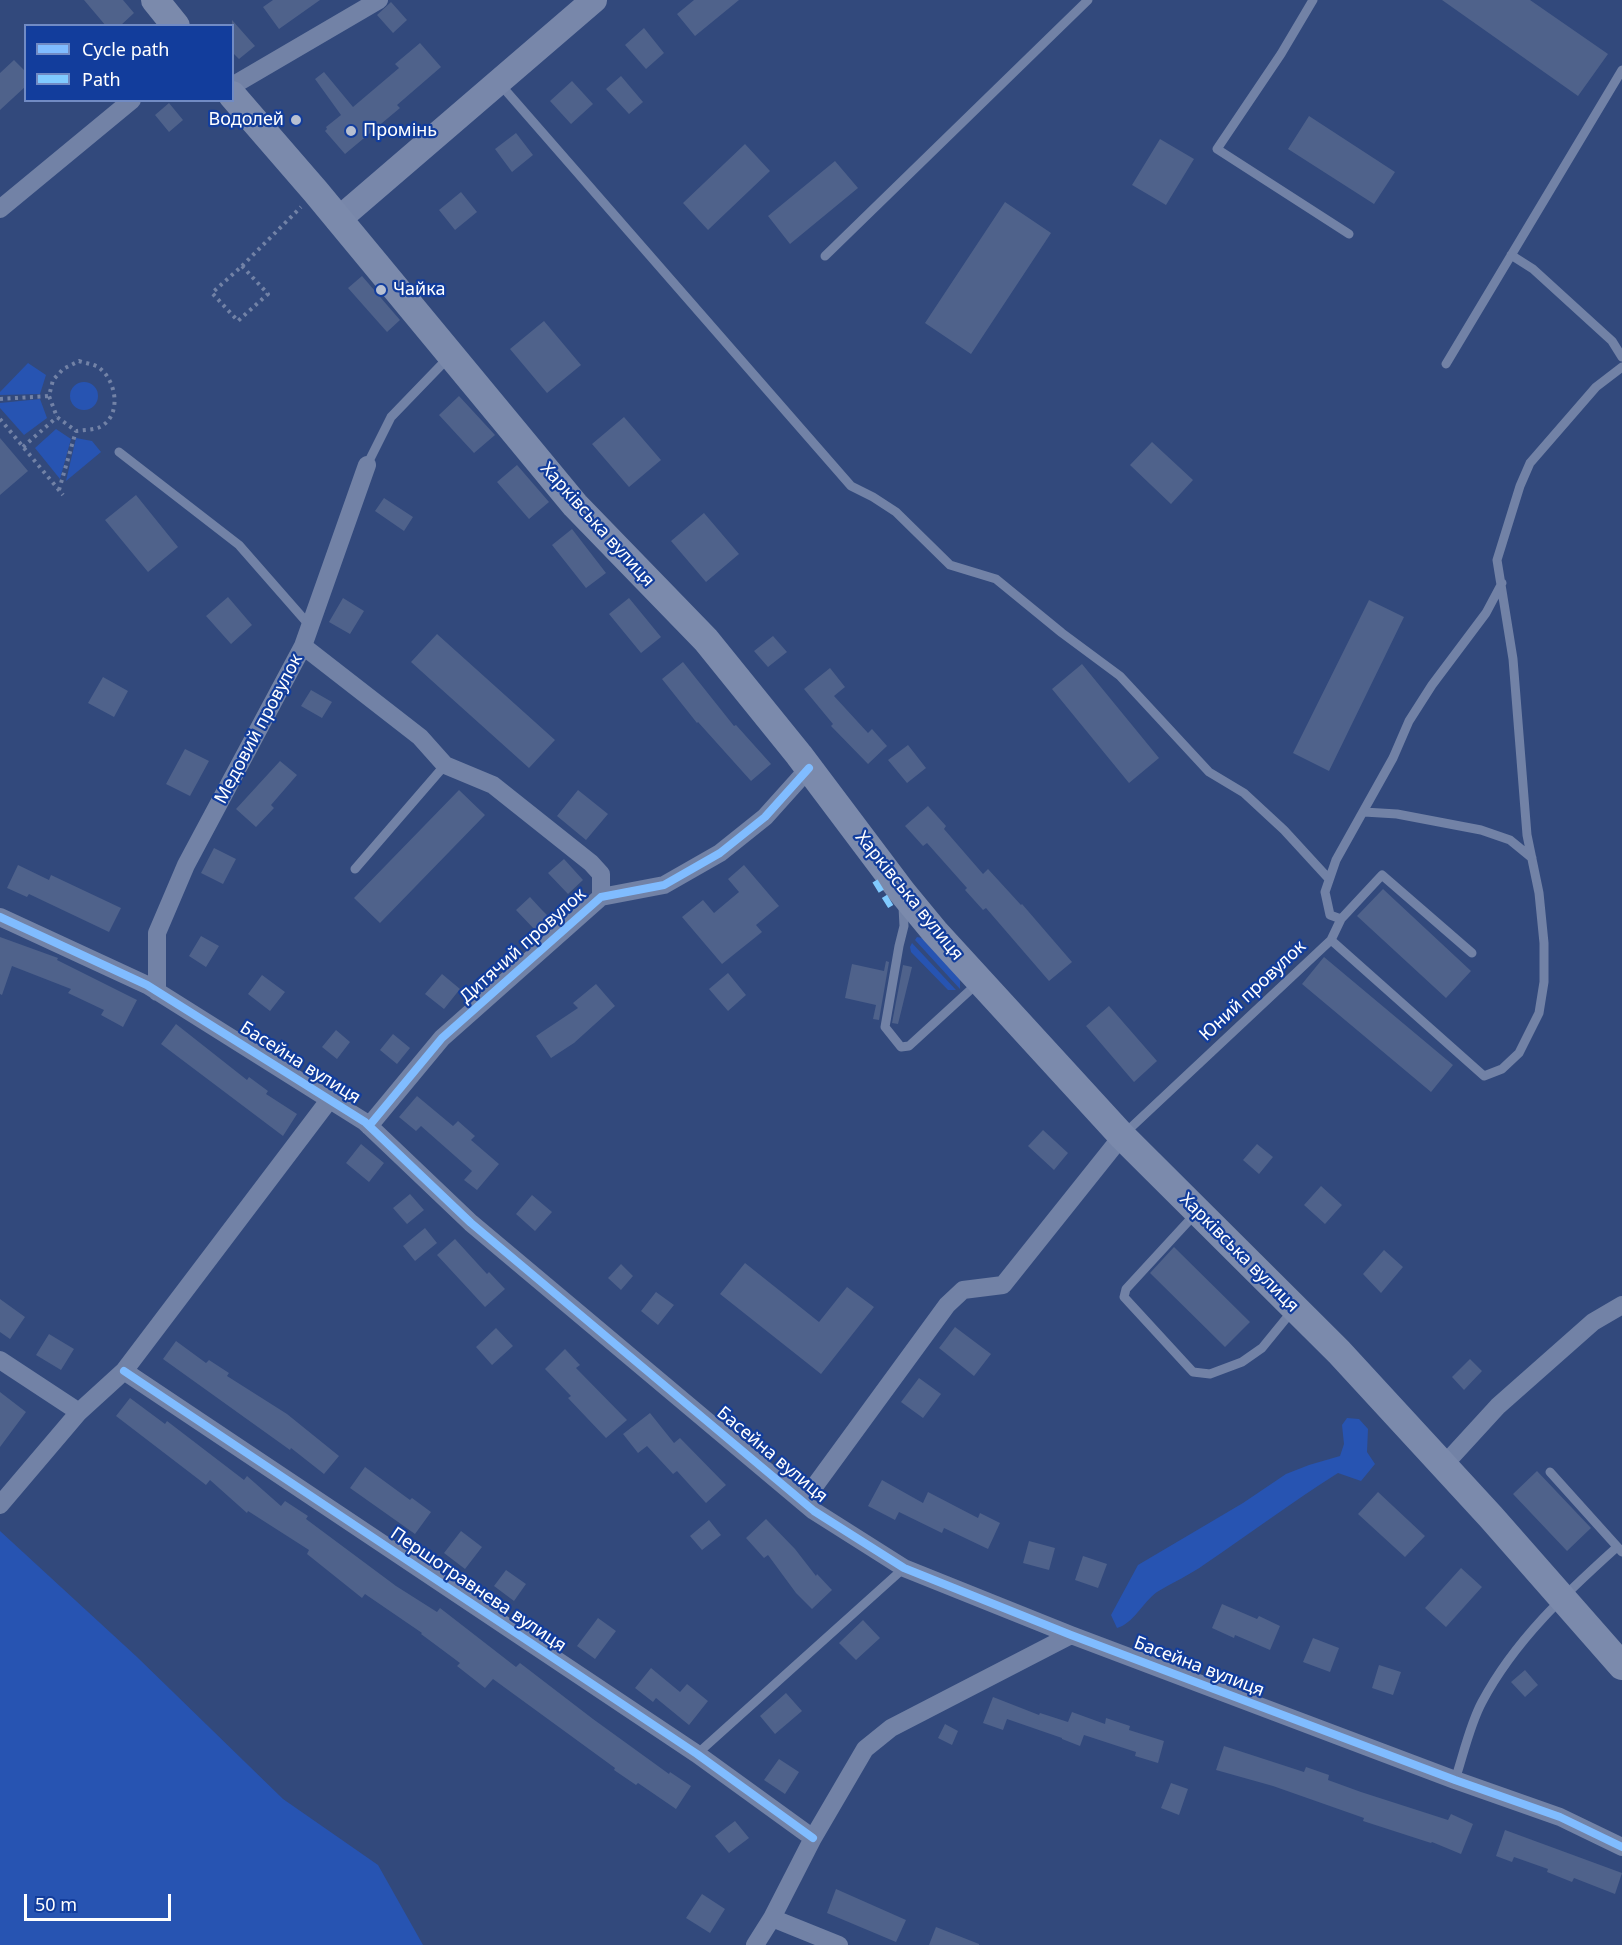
<!DOCTYPE html>
<meta charset="utf-8">
<style>
body{margin:0}
#map{position:relative;width:1622px;height:1945px;overflow:hidden;background:#32497c;font-family:"Noto Sans",sans-serif}
canvas{display:block}
.legend{position:absolute;left:24px;top:24px;width:210px;height:78px;box-sizing:border-box;background:#123d9c;border:2px solid #718bc4;margin:0;padding:8px 10px;list-style:none;font-size:18px;color:#fff}
.legend li{display:flex;align-items:center;gap:12px;height:30px}
.legend b{width:30px;border:2px solid #718bc4}
.scale{position:absolute;left:24px;top:1894px;width:147px;height:27px;box-sizing:border-box;border:3px solid #fff;border-top:0;padding-left:8px;font-size:18px;line-height:21px;white-space:nowrap;color:#fff;-webkit-text-stroke:4px #123d9c;paint-order:stroke}
</style>
<div id="map">
<canvas width="1622" height="1945"></canvas>
<ul class="legend">
<li><b style="height:8px;background:#80bcff"></b>Cycle path</li>
<li><b style="height:8px;background:#80caff"></b>Path</li>
</ul>
<div class="scale">50 m</div>
</div>
<script>
const context = document.querySelector('canvas').getContext('2d');
context.lineJoin = 'round';
function paint(path, color) { context.fillStyle = color; context.fill(path, 'evenodd'); }
function stroke(path, color, width, dash) { context.strokeStyle = color; context.lineWidth = width; context.lineCap = dash ? 'butt' : 'round'; context.setLineDash(dash || []); context.stroke(path); }
function drawText(font, color, halo, rows, align = 'center') {
  context.font = font + ' "Noto Sans",sans-serif'; context.lineWidth = 4.5; context.setLineDash([]); context.textBaseline = 'middle'; context.strokeStyle = halo; context.fillStyle = color; for (const [text, x, y, turn = 0] of rows) {
    context.save(); context.translate(x, y); context.rotate((+turn || 0) * Math.PI / 180); context.textAlign = isNaN(turn) ? turn : align; if (halo) context.strokeText(text, 0, 0); context.fillText(text, 0, 0); context.restore();
  }
}
paint(new Path2D(`
 M28 363 46 375 40 394 0 395V392Z
 M70 396a14 14 0 1 1 28 0a14 14 0 1 1-28 0Z
 M40 399 47 418 24 435 0 408V403Z
 M56 429 71 439 60 479 35 448Z
 M76 438 92 441 101 452 66 481Z
 M917 937 922 938 960 978V989L915 940Z
 M912 943 956 990H948L911 952 910 947Z
 M1347 1418 1359 1419 1368 1429 1367 1452 1375 1464 1361 1481 1338 1473C1292 1502 1249 1534 1205 1564 1190 1575 1173 1582 1157 1592 1143 1602 1133 1624 1117 1628L1111 1615 1138 1565 1243 1503 1286 1474 1309 1465 1340 1456 1344 1444 1342 1425Z
 M0 1531 137 1657 283 1799 378 1865 423 1945H0Z`), '#2754b2');
paint(new Path2D(`
 M84 0H123L134 13 120 26H106Z
 M273 0H320L279 29 263 7Z
 M694 0H739L695 36 677 14Z
 M1442 0H1530L1608 54 1578 96Z
 M391 2 407 20 393 33 377 15Z
 M232 20 255 46 239 59 232 52Z
 M644 28 664 53 646 69 625 45Z
 M420 43 441 67 397 105 400 108 345 154 325 131 327 129 326 127 341 115 315 79 324 72 353 107 399 68 395 64Z
 M14 60 26 72V86L0 110V73Z
 M621 76 643 102 629 114 606 89Z
 M572 81 593 104 571 124 550 101Z
 M169 103 183 120 169 132 155 115Z
 M1309 116 1395 172 1374 204 1288 149Z
 M516 133 533 155 512 172 495 149Z
 M1160 139 1194 159 1166 205 1132 185Z
 M745 144 770 171 708 230 683 203Z
 M835 161 858 188 790 244 768 216Z
 M461 192 477 212 455 230 439 210Z
 M1005 202 1051 233 971 354 925 323Z
 M362 276 400 320 387 332 348 288Z
 M544 321 581 365 547 393 510 349Z
 M459 396 495 435 474 453 439 415Z
 M624 417 661 460 629 487 592 444Z
 M0 438 28 471 0 495Z
 M1152 442 1193 480 1171 504 1130 465Z
 M517 465 549 502 529 519 497 482Z
 M136 495 178 547 148 572 105 520Z
 M384 498 413 517 404 531 375 511Z
 M704 513 739 554 706 582 671 541Z
 M572 529 606 573 586 588 552 545Z
 M228 597 252 625 231 644 206 616Z
 M343 598 364 611 350 634 329 622Z
 M629 598 661 637 641 653 609 614Z
 M1369 600 1404 617 1329 771 1293 753Z
 M437 634 555 740 529 768 411 662Z
 M773 636 787 652 768 667 754 651Z
 M683 662 734 726 736 725 771 764 751 781 698 722 697 723 662 679Z
 M1082 664 1159 758 1129 783 1052 689Z
 M830 668 845 687 834 696 868 733 872 729 887 746 868 764 831 726 833 724 804 689Z
 M103 677 128 691 114 717 88 703Z
 M311 690 332 702 322 718 301 706Z
 M908 745 926 768 907 783 888 760Z
 M185 749 209 761 190 796 166 784Z
 M280 761 297 775 271 805 274 808 256 827 236 809Z
 M459 790 485 815 380 923 354 898Z
 M578 790 608 814 586 840 557 816Z
 M928 806 946 826 944 829 983 874 988 869 1021 905 1022 904 1072 962 1049 981 986 908 983 910 965 890 967 888 927 843 923 846 905 826Z
 M214 848 236 859 223 884 201 873Z
 M564 859 583 880 568 894 548 873Z
 M18 865 49 880 51 875 121 908 109 932 29 894 27 897 7 888Z
 M744 865 779 906 756 925 762 932 722 964 682 917 703 900 714 913 739 892 728 879Z
 M1383 889 1471 971 1446 998 1357 916Z
 M530 897 541 909 553 921H543L535 930 516 910Z
 M201 936 219 946 206 967 189 956Z
 M0 937 58 958 57 960 137 1000 123 1027 101 1015 104 1010 68 993 71 989 12 966 2 995 0 994Z
 M1324 957 1453 1065 1431 1092 1302 984Z
 M886 961 889 962 879 1020 873 1019 876 1005 845 998 852 964 884 971Z
 M903 965 912 967 898 1024 892 1023Z
 M728 973 746 995 728 1011 709 989Z
 M442 974 460 989 444 1009 425 994Z
 M262 975 285 992 270 1011 248 994Z
 M596 984 615 1006 574 1043 551 1058 536 1036 578 1008 573 1003Z
 M1109 1006 1157 1061 1134 1082 1086 1026Z
 M176 1024 247 1080 249 1077 268 1091 266 1094 297 1114 283 1136 161 1044Z
 M336 1030 350 1042 337 1059 322 1047Z
 M393 1034 410 1048 397 1064 380 1050Z
 M417 1096 453 1126 458 1121 475 1136 471 1140 499 1164 477 1190 464 1180 472 1171 421 1126 416 1131 399 1117Z
 M1043 1130 1068 1153 1054 1170 1028 1146Z
 M361 1144 384 1163 369 1182 346 1163Z
 M1257 1144 1273 1157 1259 1174 1243 1160Z
 M1321 1186 1342 1205 1325 1224 1304 1205Z
 M410 1194 424 1210 407 1224 393 1208Z
 M532 1195 552 1212 535 1231 516 1214Z
 M425 1228 437 1243 415 1261 403 1246Z
 M455 1239 487 1274 489 1272 505 1289 485 1307 437 1255Z
 M1174 1247 1250 1322 1225 1347 1150 1273Z
 M1384 1250 1403 1267 1381 1293 1363 1274Z
 M745 1263 819 1322 847 1287 874 1307 821 1374 720 1294Z
 M621 1264 633 1276 621 1290 608 1278Z
 M656 1292 674 1305 658 1325 641 1311Z
 M0 1299 25 1317 10 1339 0 1332Z
 M955 1327 991 1354 974 1376 939 1348Z
 M496 1328 513 1346 492 1365 476 1347Z
 M49 1334 74 1349 61 1370 36 1355Z
 M176 1341 206 1363 209 1360 229 1373 227 1376 287 1414 339 1456 324 1474 291 1448 290 1450 163 1359Z
 M565 1349 580 1365 576 1368 627 1420 606 1438 568 1398 571 1396 545 1369Z
 M1470 1359 1482 1371 1464 1390 1452 1377Z
 M919 1378 941 1394 923 1418 901 1402Z
 M0 1392 26 1412 0 1447Z
 M130 1398 165 1424 167 1421 244 1480 247 1476 281 1506 285 1501 308 1516 306 1519 396 1586 437 1612 440 1608 516 1667 520 1663 593 1719 669 1774 670 1772 691 1786 676 1809 638 1783 636 1785 614 1770 615 1768 493 1679 485 1688 457 1666 460 1663 421 1634 422 1633 365 1594 362 1598 307 1554 309 1550 248 1511 247 1513 210 1480 206 1485 116 1416Z
 M650 1413 674 1443 680 1438 726 1485 706 1503 677 1471 673 1474 647 1446 638 1453 623 1434Z
 M365 1467 410 1500 412 1498 431 1512 415 1534 350 1488Z
 M1537 1471 1591 1528 1567 1551 1513 1494Z
 M882 1480 923 1503 928 1492 978 1518 980 1513 1000 1523 988 1549 944 1528 942 1533 899 1512 895 1520 868 1506Z
 M1378 1492 1425 1536 1405 1557 1358 1514Z
 M766 1519 795 1549 816 1576 817 1574 832 1590 812 1609 796 1593 768 1555 764 1558 746 1538Z
 M709 1520 721 1535 702 1550 690 1536Z
 M461 1531 482 1547 465 1569 444 1553Z
 M1029 1541 1055 1548 1049 1570 1023 1563Z
 M1083 1556 1107 1564 1098 1588 1075 1580Z
 M1461 1568 1482 1587 1446 1627 1425 1608Z
 M506 1570 526 1584 514 1601 494 1586Z
 M1222 1604 1257 1619 1259 1616 1280 1626 1270 1650 1235 1635 1234 1638 1212 1628Z
 M598 1618 616 1631 595 1659 577 1646Z
 M863 1620 880 1638 856 1660 839 1643Z
 M1313 1638 1339 1648 1330 1672 1303 1662Z
 M1379 1665 1401 1672 1393 1695 1372 1688Z
 M651 1668 680 1692 687 1684 708 1701 689 1725 656 1698 653 1702 635 1688Z
 M1525 1670 1538 1685 1525 1697 1511 1682Z
 M786 1693 802 1711 775 1734 760 1716Z
 M993 1697 1039 1715 1040 1713 1068 1722 1072 1712 1105 1724 1106 1718 1130 1726 1129 1730 1164 1741 1158 1763 1135 1756 1136 1752 1084 1735 1080 1746 1062 1739V1738L1007 1719 1003 1730 983 1723Z
 M945 1724 958 1731 952 1745 938 1738Z
 M1224 1746 1304 1772 1306 1767 1329 1775 1328 1780 1361 1792 1448 1820 1451 1814 1473 1824 1461 1854 1432 1842 1431 1843 1363 1821 1364 1818 1273 1786 1216 1770Z
 M779 1759 799 1772 785 1794 764 1780Z
 M1171 1783 1188 1789 1179 1815 1161 1808Z
 M735 1821 749 1838 729 1853 715 1836Z
 M1505 1830 1622 1873 1615 1894 1574 1878 1572 1882 1547 1872 1548 1869 1514 1857 1512 1862 1496 1856Z
 M836 1889 906 1920 896 1942 827 1913Z
 M702 1894 725 1909 710 1933 686 1918Z
 M936 1927 979 1944V1945H929Z`), '#4f628b');
stroke(new Path2D(`
 M242 266 268 294 238 321 212 293Z
 M242 266 301 207
 M79 361C85 363 93 364 98 367 116 379 123 415 100 427 94 430 83 430 76 431L57 417 49 396 53 380 63 369Z
 M0 399 49 396
 M0 419 63 495
 M23 447 57 417
 M59 490 76 431`), '#7282a6', 4, [3, 4.5]);
stroke(new Path2D(`
 M1313 0 1281 54 1217 149 1349 234
 M500 84 851 486 873 497 896 512 950 565 996 579 1062 633 1120 676 1209 772 1244 793 1284 830 1329 879
 M1511 255 1533 269 1612 341 1622 357
 M825 256 1088 0
 M1446 364 1622 70
 M119 452 239 545 310 626
 M367 465 391 417 448 358
 M1364 812 1397 814 1481 830 1510 840 1532 858
 M355 869 445 765
 M903 907 904 926 899 946 885 1027 901 1047 909 1046 979 982
 M1341 919 1330 915 1325 892 1336 860 1393 758 1409 721 1432 685 1486 613 1502 583
 M1331 940 1341 919 1382 875 1472 953
 M1124 1134 1331 940 1484 1076 1502 1069 1519 1053 1539 1013 1544 982V943L1539 893 1527 835 1513 659 1497 560 1520 486 1530 463 1596 387 1622 367
 M1196 1213 1126 1289 1124 1297 1193 1372 1210 1374 1242 1362 1262 1348 1293 1310
 M1550 1472 1622 1552
 M697 1754 904 1568
 M1455 1780C1463 1756 1470 1724 1482 1702 1515 1640 1566 1593 1617 1547`), '#7282a6', 9);
stroke(new Path2D(`
 M232 86 379 0
 M0 209 132 100
 M303 646 420 737 445 765 493 785 591 863 601 874V897
 M0 917 147 985 365 1122 471 1223 814 1511 904 1568 1071 1635 1455 1780 1560 1817 1622 1847
 M157 992V933L186 865 303 646 367 465
 M369 1126 442 1038 601 897 664 885 720 853 765 817 809 768
 M0 1360 79 1412
 M124 1371 697 1754 813 1838
 M1443 1466 1498 1406 1593 1322 1622 1305
 M803 1502 947 1305 963 1290 1003 1285 1122 1136
 M0 1505 79 1412 124 1371 330 1099
 M772 1918 839 1945
 M755 1945 772 1918 813 1838 865 1749 891 1728 1071 1635`), '#7282a6', 18);
stroke(new Path2D(`
 M338 220 594 0`), '#7887aa', 26);
stroke(new Path2D(`
 M155 0 176 26
 M232 95 316 192 575 505 706 640 799 755 902 892 935 932 1122 1136 1339 1352 1491 1517 1622 1666`), '#7b8aac', 28);
stroke(new Path2D(`
 M875 881 891 907`), '#80caff', 6, [12, 6]);
stroke(new Path2D(`
 M0 917 147 985 365 1122 471 1223 814 1511 904 1568 1071 1635 1455 1780 1560 1817 1622 1847
 M369 1126 442 1038 601 897 664 885 720 853 765 817 809 768
 M124 1371 697 1754 813 1838`), '#80bcff', 8);
for (const [x, y, r, color] of [
 [296,120,6,"#b7bfd1"],
 [351,131,6,"#b7bfd1"],
 [381,290,6,"#b7bfd1"]
]) { const dot = new Path2D(); dot.arc(x, y, r, 0, 2 * Math.PI); context.fillStyle = color; context.fill(dot); stroke(dot, '#123d9c', 2); }
drawText('18px', '#fff', '#123d9c', [
 ["Водолей",284,120,"right"],
 ["Промінь",363,131],
 ["Чайка",393,290]
], 'left');
drawText('18px', '#fff', '#123d9c', [
 ["Харківська вулиця",597,525,48],
 ["Медовий провулок",259,729,-62],
 ["Харківська вулиця",909,896,51],
 ["Дитячий провулок",523,946,-42],
 ["Юний провулок",1253,991,-43],
 ["Басейна вулиця",300,1063,32],
 ["Харківська вулиця",1239,1253,45],
 ["Басейна вулиця",772,1455,40],
 ["Першотравнева вулиця",478,1590,34],
 ["Басейна вулиця",1199,1667,21]
]);
</script>
